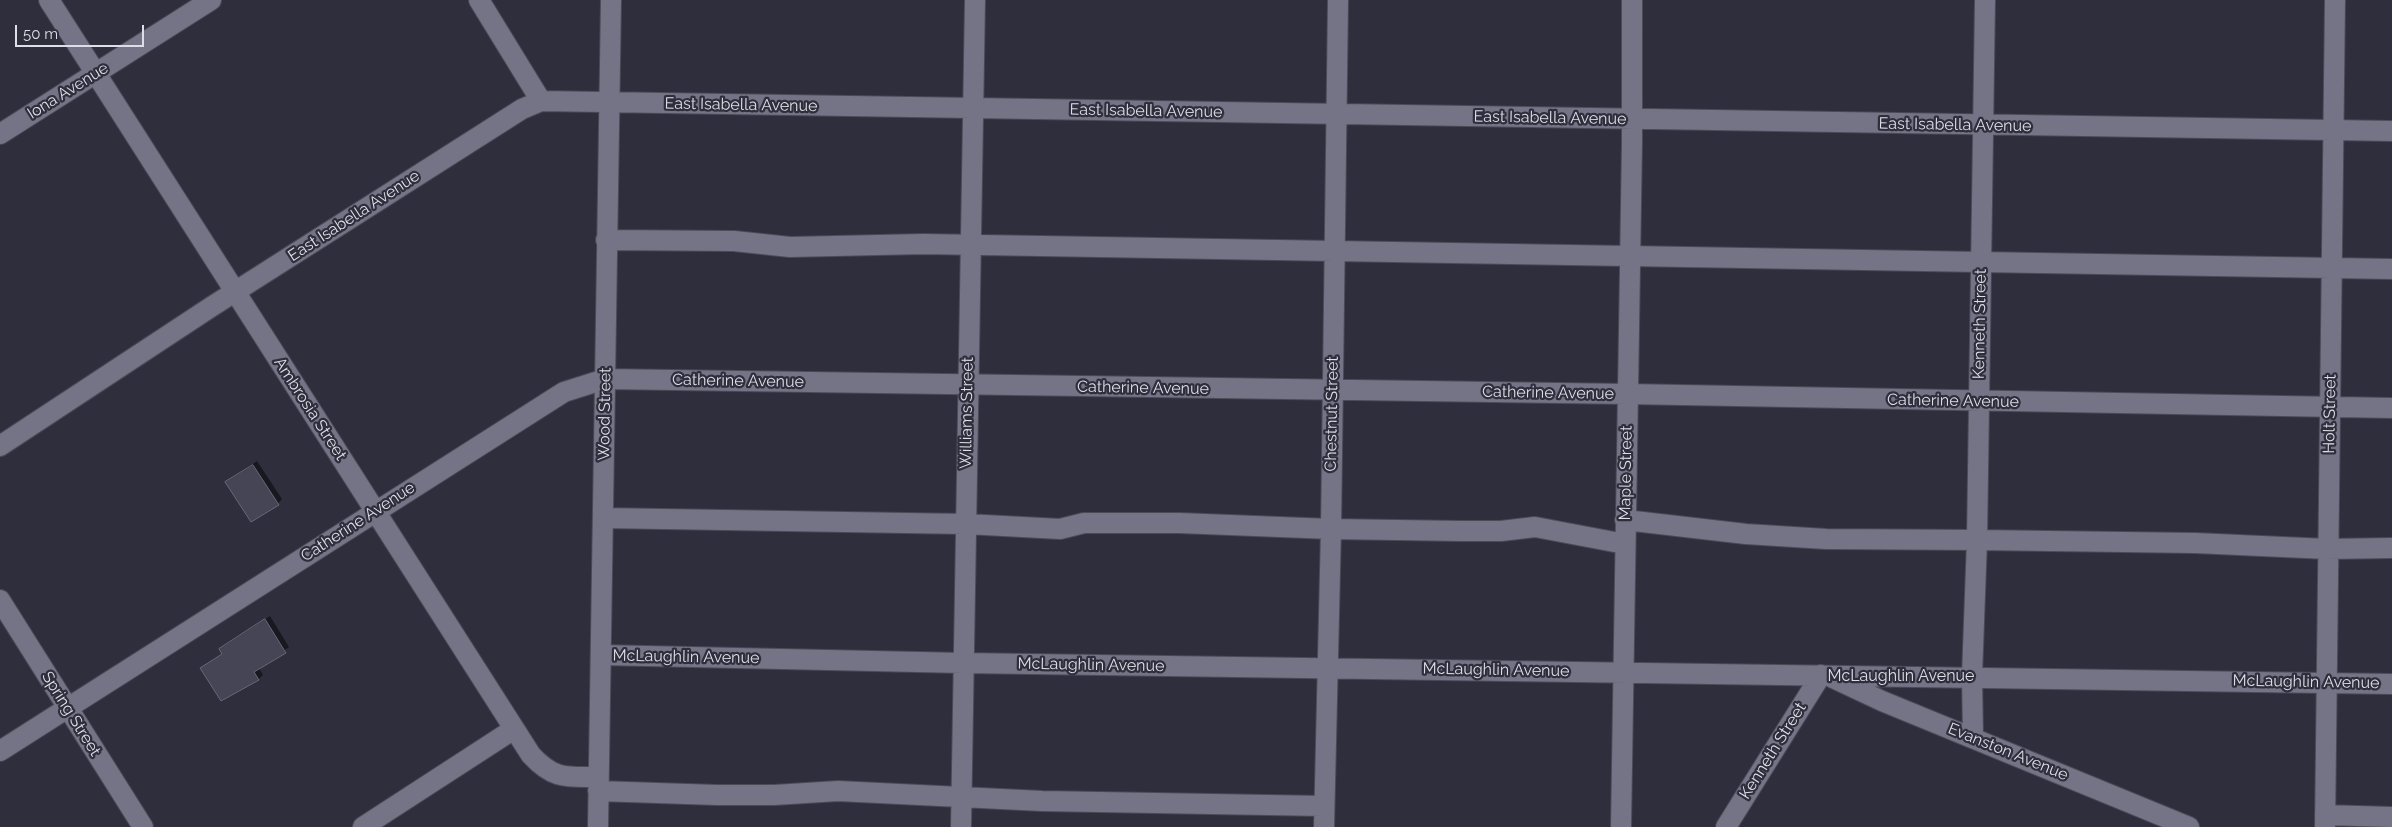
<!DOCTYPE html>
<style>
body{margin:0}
#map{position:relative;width:2392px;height:827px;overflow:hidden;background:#2f2e3d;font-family:Raleway,sans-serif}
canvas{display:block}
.scale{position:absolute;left:15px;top:25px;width:129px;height:22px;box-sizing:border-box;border:2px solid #dedee8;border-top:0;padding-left:6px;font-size:15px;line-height:18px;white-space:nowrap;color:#dedee8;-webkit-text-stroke:4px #2f2e3d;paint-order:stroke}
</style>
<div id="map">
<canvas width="2392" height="827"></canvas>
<div class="scale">50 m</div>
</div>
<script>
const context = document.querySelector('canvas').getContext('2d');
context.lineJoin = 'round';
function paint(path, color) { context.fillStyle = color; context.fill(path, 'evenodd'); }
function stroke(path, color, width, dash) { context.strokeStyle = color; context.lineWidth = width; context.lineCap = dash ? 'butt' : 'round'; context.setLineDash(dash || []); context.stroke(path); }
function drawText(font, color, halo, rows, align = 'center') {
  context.font = font + ' Raleway,sans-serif'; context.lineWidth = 4.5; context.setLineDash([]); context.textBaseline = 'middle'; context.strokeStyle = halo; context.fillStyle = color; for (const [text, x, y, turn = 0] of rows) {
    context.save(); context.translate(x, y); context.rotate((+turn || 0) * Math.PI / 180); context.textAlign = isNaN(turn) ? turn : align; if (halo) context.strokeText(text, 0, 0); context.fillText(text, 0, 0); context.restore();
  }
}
paint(new Path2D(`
 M257 461 282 499 278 504 227 482Z
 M270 616 289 647 259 668 263 675 259 679 221 699 201 668 223 653 225 645Z`), '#0007');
const building = new Path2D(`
 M253 465 279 505 251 522 225 482Z
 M265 619 286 653 254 672 259 680 221 701 200 668 222 654 219 649Z`);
paint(building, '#454555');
stroke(building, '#676778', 1);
const minor = new Path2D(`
 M49 0 531 755C554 780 567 777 598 777
 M479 0 541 101
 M0 134 211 0
 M606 240 734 241 790 247 923 244 2392 269
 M0 446 211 307 522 109 541 101 2392 131
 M603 518 966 524 1060 529 1084 523H1179L1331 529 1460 531H1501L1535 527 1625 544
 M1625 520 1746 534 1826 539 1977 540 2195 543 2327 549 2392 548
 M0 600 143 827
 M601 655 963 663 2392 684
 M1833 678 1882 701 2189 827
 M1973 737 1972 676 1977 540 1985 0
 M0 751 564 392 605 379 1627 394 2392 408
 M598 791 717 795H774L838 791 1042 801 1324 806
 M2325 815 2392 817
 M363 827 514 729
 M598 827 611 0
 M961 827 975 0
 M1324 827 1331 529 1338 0
 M1621 827 1632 142V0
 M1726 827 1821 675
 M2325 827 2335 0`);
stroke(minor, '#4b4a57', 22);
stroke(minor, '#747486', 20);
drawText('16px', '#dedee8', '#2f2e3d', [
 ["Iona Avenue",68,91,-32],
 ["East Isabella Avenue",741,105,1],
 ["East Isabella Avenue",1146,111,1],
 ["East Isabella Avenue",1550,118,1],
 ["East Isabella Avenue",1955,125,1],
 ["East Isabella Avenue",354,216,-33],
 ["Kenneth Street",1980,324,-89],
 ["Catherine Avenue",738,381,1],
 ["Catherine Avenue",1143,388,1],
 ["Catherine Avenue",1548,393,1],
 ["Catherine Avenue",1953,401,1],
 ["Ambrosia Street",310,409,57],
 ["Williams Street",967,413,-89],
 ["Wood Street",605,414,-89],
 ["Chestnut Street",1332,414,-89],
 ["Holt Street",2330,414,-89],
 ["Maple Street",1626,473,-89],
 ["Catherine Avenue",358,522,-33],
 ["McLaughlin Avenue",686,657,1],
 ["McLaughlin Avenue",1091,665,1],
 ["McLaughlin Avenue",1496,670,1],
 ["McLaughlin Avenue",1901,676],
 ["McLaughlin Avenue",2306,682,1],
 ["Spring Street",71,714,58],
 ["Kenneth Street",1773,751,-58],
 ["Evanston Avenue",2008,752,22]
]);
</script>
